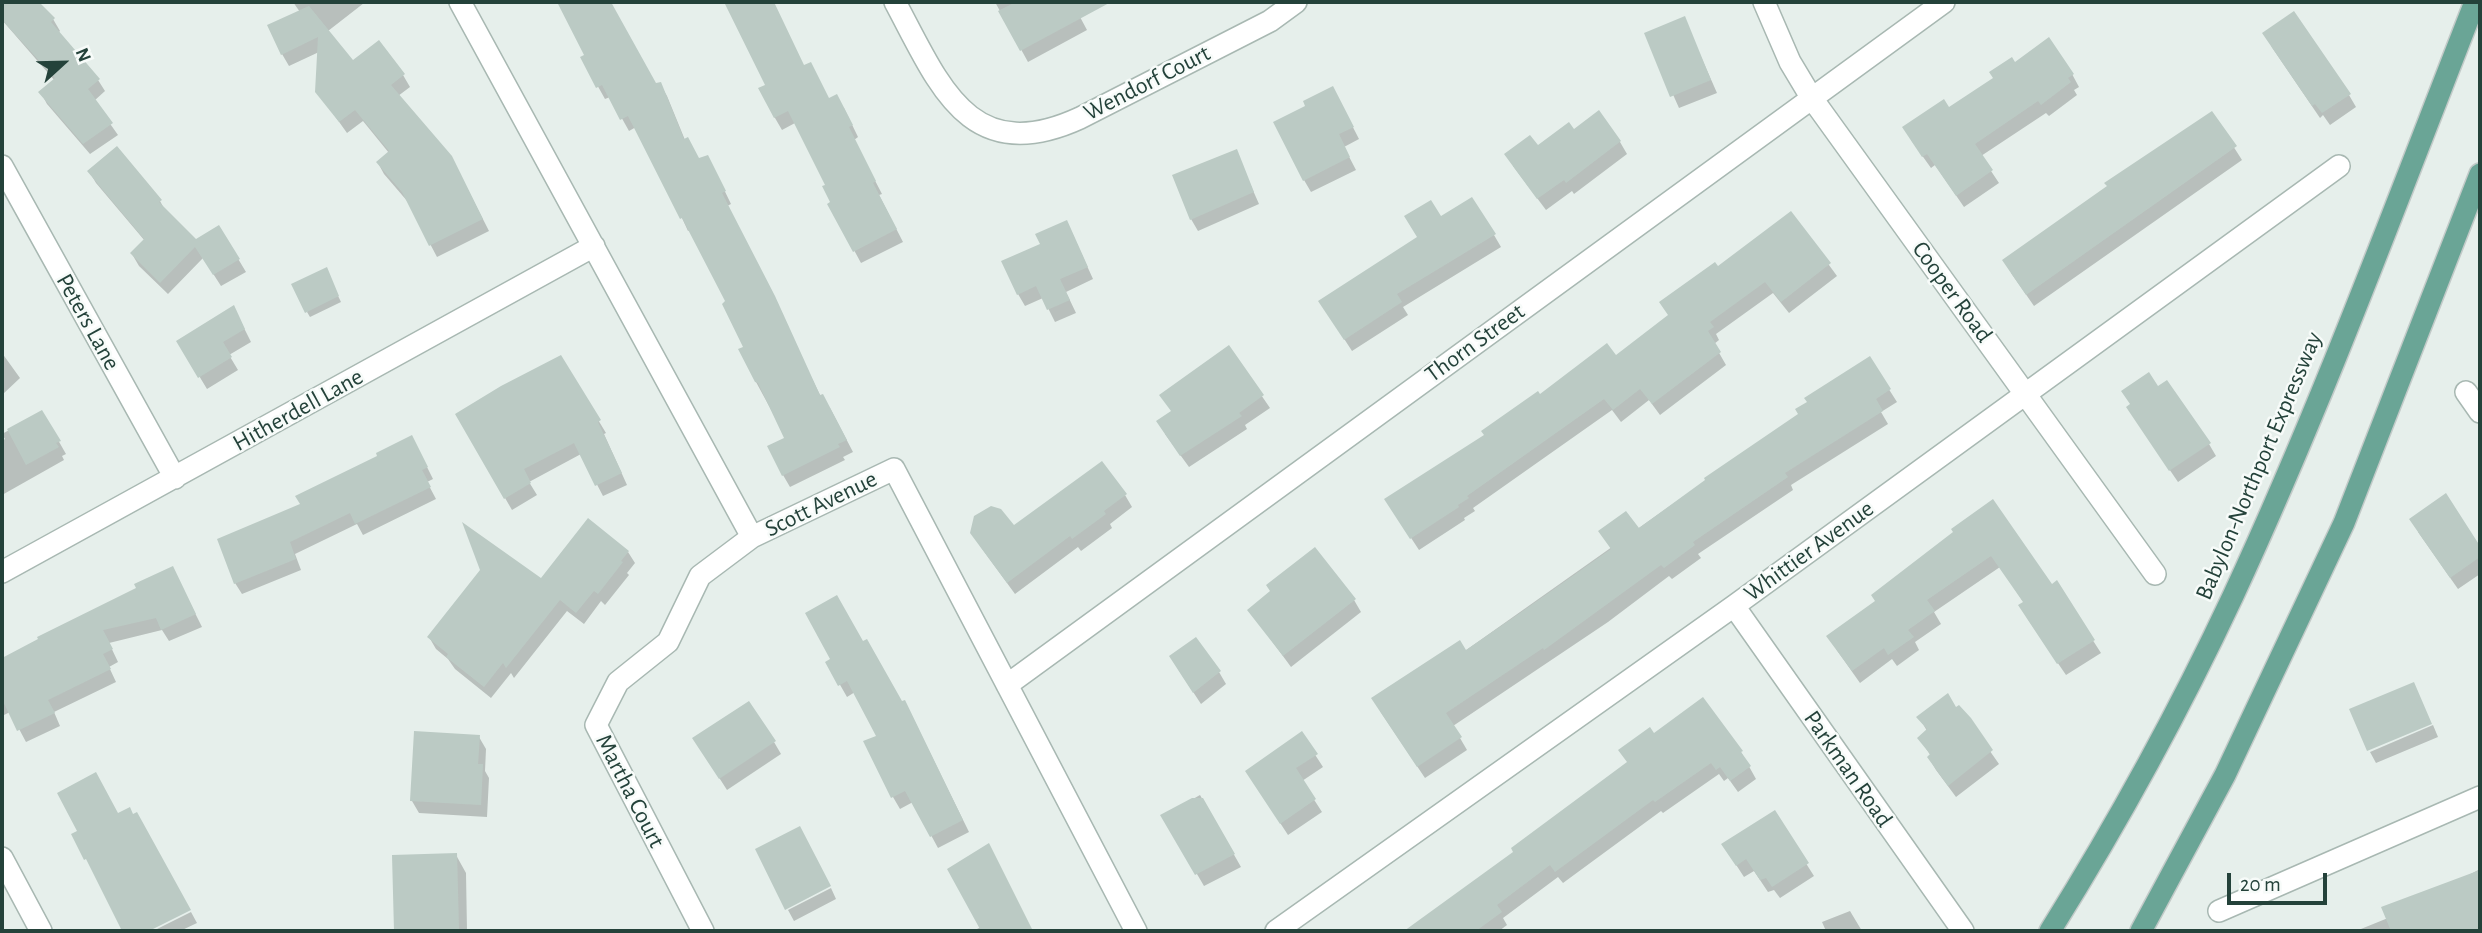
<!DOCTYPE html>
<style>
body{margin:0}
#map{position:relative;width:2482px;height:933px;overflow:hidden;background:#e6efeb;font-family:"Alegreya Sans",sans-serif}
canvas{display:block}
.frame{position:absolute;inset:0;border:4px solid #24423a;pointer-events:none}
.north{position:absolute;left:28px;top:28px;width:70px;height:70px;-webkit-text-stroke:5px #f7fbf9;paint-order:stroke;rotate:68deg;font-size:19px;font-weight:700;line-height:28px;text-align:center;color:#24423a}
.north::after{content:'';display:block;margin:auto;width:24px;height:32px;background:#24423a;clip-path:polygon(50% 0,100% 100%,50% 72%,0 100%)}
.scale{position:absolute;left:2227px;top:873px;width:100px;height:32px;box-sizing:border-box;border:4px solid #24423a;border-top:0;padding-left:9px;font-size:21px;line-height:24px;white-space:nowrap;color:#24423a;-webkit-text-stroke:5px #f7fbf9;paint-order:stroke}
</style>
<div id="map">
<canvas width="2482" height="933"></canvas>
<div class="frame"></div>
<div class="north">N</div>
<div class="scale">20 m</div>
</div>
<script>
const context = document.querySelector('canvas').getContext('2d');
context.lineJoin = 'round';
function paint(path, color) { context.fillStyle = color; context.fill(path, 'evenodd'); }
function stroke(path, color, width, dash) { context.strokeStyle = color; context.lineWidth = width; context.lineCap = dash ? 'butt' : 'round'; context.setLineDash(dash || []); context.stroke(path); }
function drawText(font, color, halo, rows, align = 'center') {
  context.font = font + ' "Alegreya Sans",sans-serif'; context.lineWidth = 5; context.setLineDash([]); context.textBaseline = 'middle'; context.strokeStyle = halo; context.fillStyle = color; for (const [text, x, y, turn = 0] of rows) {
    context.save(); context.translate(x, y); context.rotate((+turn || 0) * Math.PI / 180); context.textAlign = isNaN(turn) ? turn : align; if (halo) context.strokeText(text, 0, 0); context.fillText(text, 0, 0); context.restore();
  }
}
paint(new Path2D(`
 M12 2H37L53 19 60 31 58 33 98 80 105 91 94 101 118 135 90 154 47 104 41 93 55 81 2 20V11Z
 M293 2H363L364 3 328 31 353 62 403 75 410 87 398 96 458 170 489 231 437 257 408 202 384 174 378 163 389 153 363 121 347 133 317 91 319 52 289 66 282 54 300 12Z
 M563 2H610L656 86 660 84 667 96 685 140 699 160 714 169 731 204 727 206 821 397 830 408 853 452 843 457 845 460 790 487 783 475 787 439 756 382 727 301 690 230 688 231 682 218 636 127 629 131 610 97 605 99 582 58 587 55 560 3Z
 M727 2H773L804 67 829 100 844 108 858 137 854 140 882 194 879 195 903 242 861 263 829 204 832 202 827 186 795 123 782 130 775 118 761 89 768 86Z
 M995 2H1072L1087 30 1028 62Z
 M1684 18 1717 93 1679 108 1646 34Z
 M2271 46 2349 95 2356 107 2330 125 2323 115 2320 118Z
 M2015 65 2072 74 2079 87 2074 90 2077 95 2049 116 2046 113 1981 156 1999 183 1964 207 1935 165 1931 168 1911 140 1949 109Z
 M1339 100 1359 139 1344 147 1356 170 1311 192 1304 180Z
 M2212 113 2242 160 2034 306 2011 273 2109 187Z
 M1573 132 1620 142 1627 154 1574 194 1572 191 1546 210 1513 166 1537 148Z
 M1236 152 1259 204 1198 231 1191 219Z
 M89 171 160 201 166 212 196 241 219 227 246 272 221 286 203 258 168 294 139 266 132 254 145 241 96 183Z
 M1791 213 1837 276 1789 313 1773 293 1716 334 1719 340 1714 344 1726 365 1660 415 1649 400 1621 422 1612 410 1473 508 1475 511 1464 518 1465 520 1419 550 1394 512 1486 435 1540 396 1616 357 1669 316 1718 269Z
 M1441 218 1494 235 1501 247 1403 307 1408 315 1352 351 1328 314Z
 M1073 235 1093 279 1066 292 1076 313 1055 322 1043 298 1025 306 1018 294Z
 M328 275 341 302 310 317 307 312Z
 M240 320 251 342 229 355 238 370 207 389 178 341Z
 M1229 348 1270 408 1245 425 1247 429 1189 467 1165 434Z
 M2 353 20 378 2 395Z
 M560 357 606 433 604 434 627 485 603 496 581 454 529 482 537 495 512 510 457 415Z
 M1869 358 1897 402 1881 412 1888 424 1791 485 1793 490 1698 554 1701 558 1672 579 1669 576 1608 622 1453 726 1467 750 1425 778 1380 711 1800 414 1809 402Z
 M2158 389 2209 444 2216 456 2178 482 2135 419Z
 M42 412 66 454 62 456 64 460 2 495V441L5 439 2 434Z
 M418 449 433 479 427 482 436 499 363 535 357 524 295 554 301 570 242 594 235 583 302 505Z
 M1125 495 1132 507 1110 524 1112 528 1081 551 1078 547 1015 594 980 546Z
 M2445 495 2480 549V574L2458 589 2418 532Z
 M1955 533 2051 586 2056 583 2101 653 2066 675 2027 618 2024 603 2000 567 1934 612 1941 624 1915 642 1919 650 1897 666 1892 659 1860 683 1836 649 1877 601Z
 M628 552 635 563 627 573 629 575 605 605 601 601 584 624 567 611 514 678 511 673 491 698 455 669 448 659 436 649 429 637 542 581Z
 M179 581 202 627 169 641 162 630 109 643 118 662 109 667 116 682 54 712 60 726 26 742 10 712 2 716V660L40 640Z
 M1354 600 1361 612 1291 667 1249 610Z
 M862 644 901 704 911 714 969 832 938 848 913 802 900 809 893 797 879 737 855 692 847 697 827 662Z
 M1178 669 1219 672 1226 684 1201 704Z
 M1959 707 1999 764 1956 797 1936 770 1929 758 1931 756 1919 738 1927 731 1919 717 1956 710Z
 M2433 725 2438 737 2376 763 2370 752Z
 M1301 733 1323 767 1302 781 1322 812 1288 835 1254 783Z
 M1654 735 1741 752 1756 779 1738 792 1728 778 1724 781 1719 774 1663 813 1661 811 1563 883 1558 877 1503 918 1507 925 1499 931H1408L1515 852 1628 764Z
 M479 737 486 749 485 771 489 778 487 817 419 813 412 801Z
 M774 742 781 754 727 790 702 751Z
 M1200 795 1241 867 1204 886 1163 816Z
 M1774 813 1814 876 1780 898 1774 890 1768 892 1754 871 1744 877 1731 857Z
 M456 855 466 873 467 931H395L394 857Z
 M995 857 1032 931H973L981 927Z
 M2480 869V931H2356L2388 918Z
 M831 888 836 899 794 921 788 910Z
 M1850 911 1862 931H1826L1822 922Z
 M191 912 197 923 180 931H153Z`), '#0003');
paint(new Path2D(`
 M2 2H39L55 18 51 22 100 79 88 89 113 123 83 144 38 92 55 78 2 20Z
 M557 2H611L656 83 661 82 684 139 688 137 699 158 708 155 726 191 722 193 775 296 820 395 823 394 847 440 838 444 840 447 782 476 767 446 784 438 758 383 755 382 738 349 743 347 722 304 725 301 682 218 680 219 628 116 620 120 602 85 596 88 580 57 584 55Z
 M724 2H774L804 65 811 62 829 98 837 94 853 125 849 127 876 181 873 183 897 229 853 252 827 204 830 202 822 186 825 185 788 111 774 118 758 88 765 85Z
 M1016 2H1111L1020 51 998 11Z
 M309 6 353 60 379 40 405 74 391 85 452 156 483 219 429 246 402 192 376 162 389 151 355 110 339 122 315 92 318 37 281 55 267 25Z
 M2294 11 2351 94 2322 113 2315 104 2312 106 2262 33Z
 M1685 16 1711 80 1670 97 1644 33Z
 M2049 37 2074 74 2068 78 2071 82 2041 105 2038 101 1975 144 1993 170 1956 196 1927 154 1922 157 1902 127 1944 99 1949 107 1993 78 1989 72 2012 57 2015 62Z
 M1333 86 1354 127 1339 134 1350 157 1303 181 1273 122 1305 106 1303 101Z
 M1599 110 1621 141 1566 183 1564 180 1537 199 1504 154 1530 135 1538 145 1569 122 1574 129Z
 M2212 111 2237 146 2026 295 2002 260 2107 186 2104 183Z
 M117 146 162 200 159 202 196 239 219 225 240 259 213 275 195 247 160 283 130 253 144 239 87 171Z
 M1237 149 1254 192 1190 220 1172 175Z
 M1472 197 1496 234 1397 294 1402 302 1344 340 1318 301 1417 237 1404 216 1431 200 1441 216Z
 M1791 211 1831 263 1781 302 1765 282 1710 322 1714 327 1708 331 1721 352 1652 404 1640 389 1613 410 1604 399 1467 496 1469 498 1458 505 1459 507 1410 539 1384 499 1484 435 1481 431 1538 391 1540 394 1607 343 1616 355 1668 315 1659 302 1715 262 1718 266Z
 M1067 220 1088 267 1060 279 1070 300 1047 310 1036 286 1017 295 1001 261 1040 244 1035 234Z
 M327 267 339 296 305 313 291 284Z
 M234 305 245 329 223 342 232 357 198 378 176 341Z
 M1229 345 1264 395 1239 413 1242 416 1180 456 1156 421 1171 411 1159 395Z
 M561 355 601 420 598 422 622 473 595 486 574 443 524 469 531 483 504 499 455 414 501 386Z
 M1870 356 1891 389 1876 399 1883 411 1785 473 1788 477 1693 542 1695 545 1664 568 1661 565 1544 650 1543 648 1446 713 1462 737 1417 767 1371 698 1460 640 1466 650 1520 613 1611 549 1598 531 1626 511 1639 528 1705 480 1704 478 1798 414 1795 409 1807 402 1804 398Z
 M2149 372 2158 386 2167 380 2211 443 2169 471 2126 407 2130 404 2121 391Z
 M42 410 61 441 56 443 59 447 26 465 7 429Z
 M412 435 428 467 422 470 431 487 355 524 350 513 290 542 296 559 234 584 217 539 300 504 295 496 377 456 376 453Z
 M1102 461 1127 494 1104 511 1106 514 1072 539 1070 536 1007 583 970 533 974 516 991 506 1001 509 1014 525Z
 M2446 493 2480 546V557L2450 578 2409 519Z
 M1993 499 2052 584 2057 580 2095 640 2057 664 2018 605 2023 602 1991 556 1927 600 1935 611 1908 630 1914 637 1888 655 1884 648 1852 671 1826 636 1875 601 1871 595 1953 532 1951 529Z
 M588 518 629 551 621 561 623 562 598 594 594 591 576 613 560 600 506 668 503 663 484 687 446 657 448 654 427 637 480 570 462 522 541 578Z
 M1315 547 1356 599 1283 656 1247 610 1270 591 1266 585Z
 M173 566 196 614 161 630 156 618 103 630 113 649 103 654 111 669 48 700 55 713 17 731 2 699V658L38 639 37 637 136 588 134 584Z
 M837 595 863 641 867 639 902 701 905 700 963 820 930 837 905 791 891 798 863 741 876 736 847 681 838 686 825 662 830 659 805 613Z
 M1196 637 1221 671 1193 693 1169 656Z
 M2414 682 2432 724 2367 751 2349 709Z
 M1948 693 1956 707 1959 705 1971 718 1993 750 1948 786 1927 757 1930 754 1917 738 1927 729 1916 717Z
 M1703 697 1743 751 1741 752 1751 766 1730 781 1720 767 1716 770 1711 763 1655 802 1653 800 1555 872 1550 865 1497 905 1502 912 1476 931H1404L1513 852 1511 848 1627 762 1618 750 1650 727 1654 733Z
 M749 701 776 741 719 779 692 738Z
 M414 731 480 735 478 764H483L481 805 410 801Z
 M1302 731 1318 754 1296 768 1316 799 1280 824 1245 771Z
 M96 772 118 813 130 807 133 814 137 812 191 910 149 931H122L86 859 84 860 71 834 77 831 57 793Z
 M1192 798H1203L1235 854 1195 875 1160 815Z
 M1775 810 1809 863 1772 887 1766 878 1760 880 1746 859 1736 866 1721 844Z
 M800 826 831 886 785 910 755 849Z
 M989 843 1033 931H981L947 869Z
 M457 853 459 931H394L392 855Z
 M2480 870V931H2391L2381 907Z`), '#bbcac4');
const street = new Path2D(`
 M460 2 752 537
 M895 2C939 84 969 169 1080 118L1270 21 1296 2
 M1764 2 1790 62 1811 97 2155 574
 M2 166 175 478
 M2466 392 2480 412
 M2 572 594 246
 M1734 606 1963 931
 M1007 685 1944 2
 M2 858 41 931
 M2219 911 2480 797
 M703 931 596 725 618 682 668 642 700 576 752 537 894 469 1136 931
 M1276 931 1734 606 2339 166`);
const primary = new Path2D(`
 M2050 931C2117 824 2179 711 2233 596 2323 402 2397 201 2475 2
 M2141 931 2225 775 2344 523 2480 174`);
stroke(street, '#a8b8b2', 24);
stroke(primary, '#c2cac8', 24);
stroke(street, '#fff', 21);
stroke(primary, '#6aa596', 21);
drawText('24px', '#24423a', '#f7fbf9', [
 ["Wendorf Court",1147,83,-27],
 ["Cooper Road",1952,292,54],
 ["Peters Lane",88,322,61],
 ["Thorn Street",1475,343,-36],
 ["Hitherdell Lane",298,410,-29],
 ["Babylon-Northport Expressway",2259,466,-67],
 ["Scott Avenue",821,504,-26],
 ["Whittier Avenue",1809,551,-36],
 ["Parkman Road",1848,769,55],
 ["Martha Court",630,791,63]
]);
</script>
